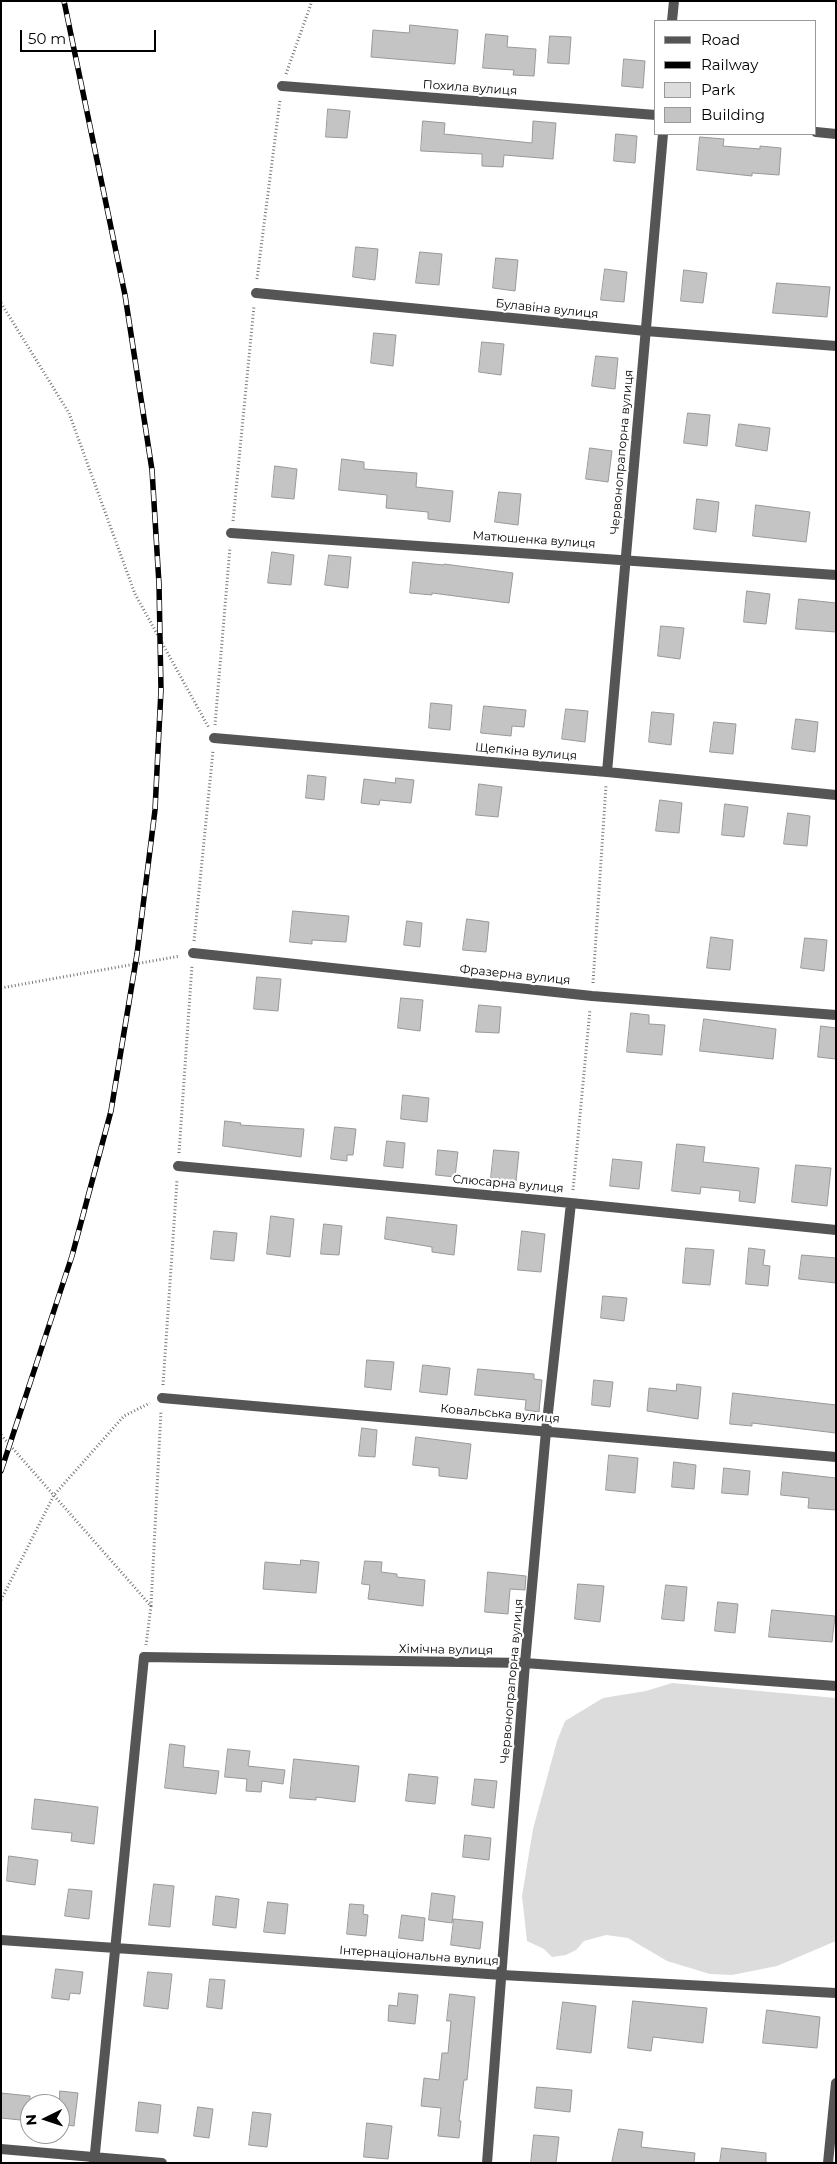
<!DOCTYPE html>
<meta charset="utf-8">
<style>
body{margin:0}
#map{position:relative;width:837px;height:2164px;overflow:hidden;background:#fff;font-family:Montserrat,sans-serif}
canvas{display:block}
.frame{position:absolute;inset:0;border:2px solid #000;pointer-events:none}
.legend{position:absolute;left:654px;top:20px;width:162px;height:115px;box-sizing:border-box;background:#fff;border:1px solid #999;margin:0;padding:6px 9px;list-style:none;font-size:15px;color:#000}
.legend li{display:flex;align-items:center;gap:10px;height:25px}
.legend b{width:25px;border:1px solid #999}
.north{position:absolute;left:20px;top:2094px;width:50px;height:50px;box-sizing:border-box;background:#fff;border:1px solid #999;border-radius:50%;rotate:266deg;font-size:14px;font-weight:700;line-height:20px;text-align:center;color:#000}
.north::after{content:'';display:block;margin:auto;width:18px;height:22px;background:#000;clip-path:polygon(50% 0,100% 100%,50% 72%,0 100%)}
.scale{position:absolute;left:20px;top:30px;width:136px;height:22px;box-sizing:border-box;border:2px solid #000;border-top:0;padding-left:6px;font-size:15px;line-height:18px;white-space:nowrap;color:#000;-webkit-text-stroke:4px #fff;paint-order:stroke}
</style>
<div id="map">
<canvas width="837" height="2164"></canvas>
<div class="frame"></div>
<ul class="legend">
<li><b style="height:6px;background:#555"></b>Road</li>
<li><b style="height:6px;background:#000"></b>Railway</li>
<li><b style="height:14px;background:#dcdcdc"></b>Park</li>
<li><b style="height:14px;background:#c4c4c4"></b>Building</li>
</ul>
<div class="north">N</div>
<div class="scale">50 m</div>
</div>
<script>
const context = document.querySelector('canvas').getContext('2d');
context.lineJoin = 'round';
function paint(path, color) { context.fillStyle = color; context.fill(path, 'evenodd'); }
function stroke(path, color, width, dash) { context.strokeStyle = color; context.lineWidth = width; context.lineCap = dash ? 'butt' : 'round'; context.setLineDash(dash || []); context.stroke(path); }
function drawText(font, color, halo, rows, align = 'center') {
  context.font = font + ' Montserrat,sans-serif'; context.lineWidth = 4.5; context.setLineDash([]); context.textBaseline = 'middle'; context.strokeStyle = halo; context.fillStyle = color; for (const [text, x, y, turn = 0] of rows) {
    context.save(); context.translate(x, y); context.rotate((+turn || 0) * Math.PI / 180); context.textAlign = isNaN(turn) ? turn : align; if (halo) context.strokeText(text, 0, 0); context.fillText(text, 0, 0); context.restore();
  }
}
paint(new Path2D(`
 M672 1683 836 1698V1941L777 1966 732 1975 710 1974 667 1961 628 1938 606 1935 584 1941 576 1950 566 1955 552 1957 544 1949 527 1941 522 1896 533 1829 557 1741 565 1721 603 1698 646 1691Z`), '#dcdcdc');
const building = new Path2D(`
 M410 25 458 30 455 64 371 57 373 30 409 33Z
 M486 34 508 36 507 47 536 49 534 76 513 75 514 70 483 68Z
 M550 36 571 37 569 64 548 63Z
 M624 59 645 61 643 88 622 86Z
 M328 109 350 111 347 138 326 137Z
 M423 121 445 123 444 134 532 143 533 121 556 123 553 159 504 155 503 167 482 166V154L421 151Z
 M616 134 637 136 635 163 614 161Z
 M700 137 724 139 723 146 760 149V146L781 148 779 175 752 173V176L697 170Z
 M356 247 378 249 375 280 353 277Z
 M420 252 442 254 439 285 416 283Z
 M496 258 518 260 515 291 493 288Z
 M605 269 627 272 624 302 601 300Z
 M684 270 707 273 703 303 681 301Z
 M777 283 830 287 827 317 773 313Z
 M374 333 396 335 393 366 371 363Z
 M482 342 504 344 501 375 479 372Z
 M596 356 618 358 615 389 592 386Z
 M688 413 710 415 707 446 684 443Z
 M739 424 770 428 767 451 736 446Z
 M590 448 612 451 608 482 586 479Z
 M342 459 364 462V469L417 473 416 487 453 491 450 522 428 519V512L386 508 387 495 339 490Z
 M275 466 297 469 294 499 272 497Z
 M499 492 521 494 518 525 495 522Z
 M697 499 719 502 716 532 694 529Z
 M756 505 810 512 806 542 753 536Z
 M272 552 294 555 291 585 268 583Z
 M329 555 351 557 348 588 325 585Z
 M413 562 444 565V564L513 573 509 603 432 593V595L410 593Z
 M747 591 770 594 766 624 744 622Z
 M799 599 836 603V632L796 629Z
 M661 626 684 628 680 659 658 656Z
 M431 703 452 705 450 730 429 728Z
 M484 706 526 710 524 727 512 726 511 736 481 733Z
 M566 709 588 711 585 742 562 739Z
 M652 712 674 714 671 745 649 742Z
 M796 719 818 722 815 752 792 749Z
 M714 722 736 724 733 754 710 752Z
 M308 775 326 777 324 800 306 798Z
 M396 778 414 780 411 803 380 800 379 805 361 803 364 779 395 783Z
 M479 784 502 787 498 817 476 815Z
 M660 800 682 803 679 833 656 831Z
 M725 804 748 807 744 837 722 835Z
 M788 813 810 816 807 846 784 844Z
 M293 911 349 916 346 942 312 940V944L290 942Z
 M467 919 489 922 486 952 463 950Z
 M407 921 422 923 420 947 404 945Z
 M711 937 733 940 730 970 707 968Z
 M805 938 827 940 824 971 801 968Z
 M257 977 281 979 278 1011 254 1009Z
 M401 998 423 1000 420 1031 398 1028Z
 M479 1005 501 1007 499 1033 476 1032Z
 M631 1013 649 1015V1024L665 1025 662 1055 627 1052Z
 M704 1019 776 1029 773 1059 700 1051Z
 M821 1026 836 1028V1059L818 1057Z
 M403 1095 429 1098 427 1122 401 1119Z
 M225 1121 241 1123 240 1125 304 1129 301 1157 223 1146Z
 M335 1127 356 1129 353 1155H347V1161L331 1159Z
 M387 1141 405 1143 403 1168 384 1166Z
 M677 1144 705 1147 703 1162 759 1168 755 1203 739 1201 740 1191 701 1187 700 1194 672 1191Z
 M438 1150 458 1152 455 1177 436 1175Z
 M494 1150 519 1152 516 1181 491 1178Z
 M613 1159 642 1162 639 1189 610 1186Z
 M796 1165 831 1168 827 1206 792 1202Z
 M271 1216 294 1219 290 1257 267 1254Z
 M387 1217 457 1225 454 1255 432 1252V1247L385 1239Z
 M324 1224 342 1226 339 1255 321 1254Z
 M214 1231 237 1233 234 1261 211 1259Z
 M522 1231 545 1234 541 1272 518 1270Z
 M686 1248 714 1250 710 1285 683 1283Z
 M749 1248 765 1250 763 1265 770 1266 768 1286 746 1284Z
 M802 1255 836 1258V1283L799 1279Z
 M603 1296 627 1298 624 1321 601 1318Z
 M367 1360 394 1362 391 1390 365 1387Z
 M423 1365 450 1368 447 1395 420 1392Z
 M478 1369 534 1374V1379L542 1380 539 1412 525 1410 526 1400 475 1395Z
 M594 1380 613 1382 610 1407 592 1405Z
 M677 1384 701 1387 698 1419 647 1411 649 1388 676 1391Z
 M733 1393 836 1405V1433L752 1423V1426L730 1424Z
 M362 1428 377 1430 375 1457 359 1456Z
 M416 1437 471 1444 467 1479 439 1476V1468L413 1465Z
 M609 1455 638 1458 635 1493 606 1490Z
 M674 1462 696 1465 694 1489 672 1487Z
 M724 1468 750 1471 748 1495 722 1493Z
 M783 1472 836 1478V1510L808 1508 809 1498 781 1495Z
 M301 1560 319 1562 316 1593 263 1589 265 1562 300 1565Z
 M365 1561 382 1562 381 1572 397 1574V1577L425 1580 423 1606 368 1599 370 1585 362 1584Z
 M488 1572 526 1576 525 1590 510 1589 508 1614 485 1612Z
 M578 1584 604 1586 600 1622 575 1619Z
 M666 1585 687 1587 684 1621 662 1619Z
 M718 1602 738 1604 735 1633 715 1631Z
 M772 1610 835 1616 832 1642 769 1637Z
 M170 1744 185 1746 183 1767 219 1771 216 1794 165 1788Z
 M228 1749 250 1751 248 1766 285 1770 283 1784 262 1781 261 1792 246 1791 247 1779 225 1777Z
 M294 1759 359 1766 355 1802 316 1797V1800L290 1798Z
 M409 1774 438 1777 435 1804 406 1801Z
 M475 1779 497 1781 494 1808 472 1805Z
 M35 1799 98 1807 94 1844 71 1841 72 1833 32 1829Z
 M465 1835 491 1838 489 1860 463 1857Z
 M9 1856 38 1860 35 1885 7 1881Z
 M154 1884 174 1886 170 1927 149 1925Z
 M69 1889 92 1891 89 1919 65 1916Z
 M432 1893 455 1896 452 1923 429 1920Z
 M216 1896 239 1899 236 1928 213 1925Z
 M268 1902 288 1904 285 1934 264 1932Z
 M350 1904 364 1905 363 1914 368 1915 366 1936 347 1934Z
 M402 1915 425 1918 423 1941 399 1938Z
 M454 1919 483 1922 480 1949 451 1945Z
 M56 1969 83 1972 80 1994 70 1993 69 2000 52 1998Z
 M148 1972 172 1974 168 2009 144 2006Z
 M210 1979 225 1980 222 2009 207 2007Z
 M399 1993 418 1995 415 2024 388 2021 389 2005 397 2006Z
 M450 1994 475 1997 467 2080H464L459 2121H461L459 2138 438 2136 441 2108 421 2106 424 2078 439 2080 442 2053H448L451 2021H447Z
 M633 2001 707 2008 703 2043 653 2037 651 2051 628 2048Z
 M563 2002 596 2006 591 2053 557 2049Z
 M767 2010 820 2017 817 2048 763 2043Z
 M537 2087 572 2090 570 2112 535 2108Z
 M60 2091 78 2093 74 2126 60 2124Z
 M1 2093 30 2096V2121L1 2118Z
 M139 2102 161 2105 158 2133 136 2131Z
 M198 2107 213 2109 209 2138 194 2136Z
 M253 2112 271 2114 267 2147 249 2145Z
 M367 2123 392 2126 388 2159 364 2157Z
 M619 2129 643 2132 641 2147 695 2153 694 2163H612Z
 M534 2135 559 2137 556 2163H531Z
 M722 2148 766 2153V2163H720Z`);
paint(building, '#c4c4c4');
stroke(building, '#999', 1);
stroke(new Path2D(`
 M286 74 312 1
 M257 279 280 100
 M1 303 69 413 135 594 209 728
 M233 521 254 306
 M215 725 230 547
 M194 941 213 751
 M593 983 606 785
 M1 988 180 956
 M179 1153 192 965
 M573 1190 590 1009
 M163 1385 177 1180
 M1 1435 151 1606 146 1645
 M1 1600 54 1495 124 1416 150 1403
 M151 1606 161 1411`), '#777', 3, [1, 2.5]);
stroke(new Path2D(`
 M672 21 674 1
 M282 86 656 115
 M816 132 836 134
 M256 293 646 331 836 346
 M231 533 836 575
 M214 738 607 772 836 795
 M607 772 663 134
 M193 953 592 996 836 1015
 M178 1166 571 1203 836 1230
 M162 1398 836 1457
 M1 1940 502 1975 836 1993
 M1 2149 162 2163
 M94 2163 144 1657 525 1663 836 1686
 M487 2163 525 1663 546 1431 571 1203
 M828 2163 836 2083`), '#555', 10);
const rail = new Path2D(`
 M1 1471 72 1256 111 1111 137 954 155 810 161 690 159 584 152 470 125 295 64 1`);
stroke(rail, '#000', 5.5);
stroke(rail, '#fff', 4, [11]);
drawText('12px', '#000', '#fff', [
 ["Похила вулиця",470,88,4],
 ["Булавіна вулиця",547,309,6],
 ["Червонопрапорна вулиця",622,452,-85],
 ["Матюшенка вулиця",534,540,4],
 ["Щепкіна вулиця",526,752,5],
 ["Фразерна вулиця",515,975,6],
 ["Слюсарна вулиця",508,1184,5],
 ["Ковальська вулиця",500,1414,5],
 ["Хімічна вулиця",446,1650,1],
 ["Червонопрапорна вулиця",512,1681,-85],
 ["Інтернаціональна вулиця",419,1956,4]
]);
</script>
